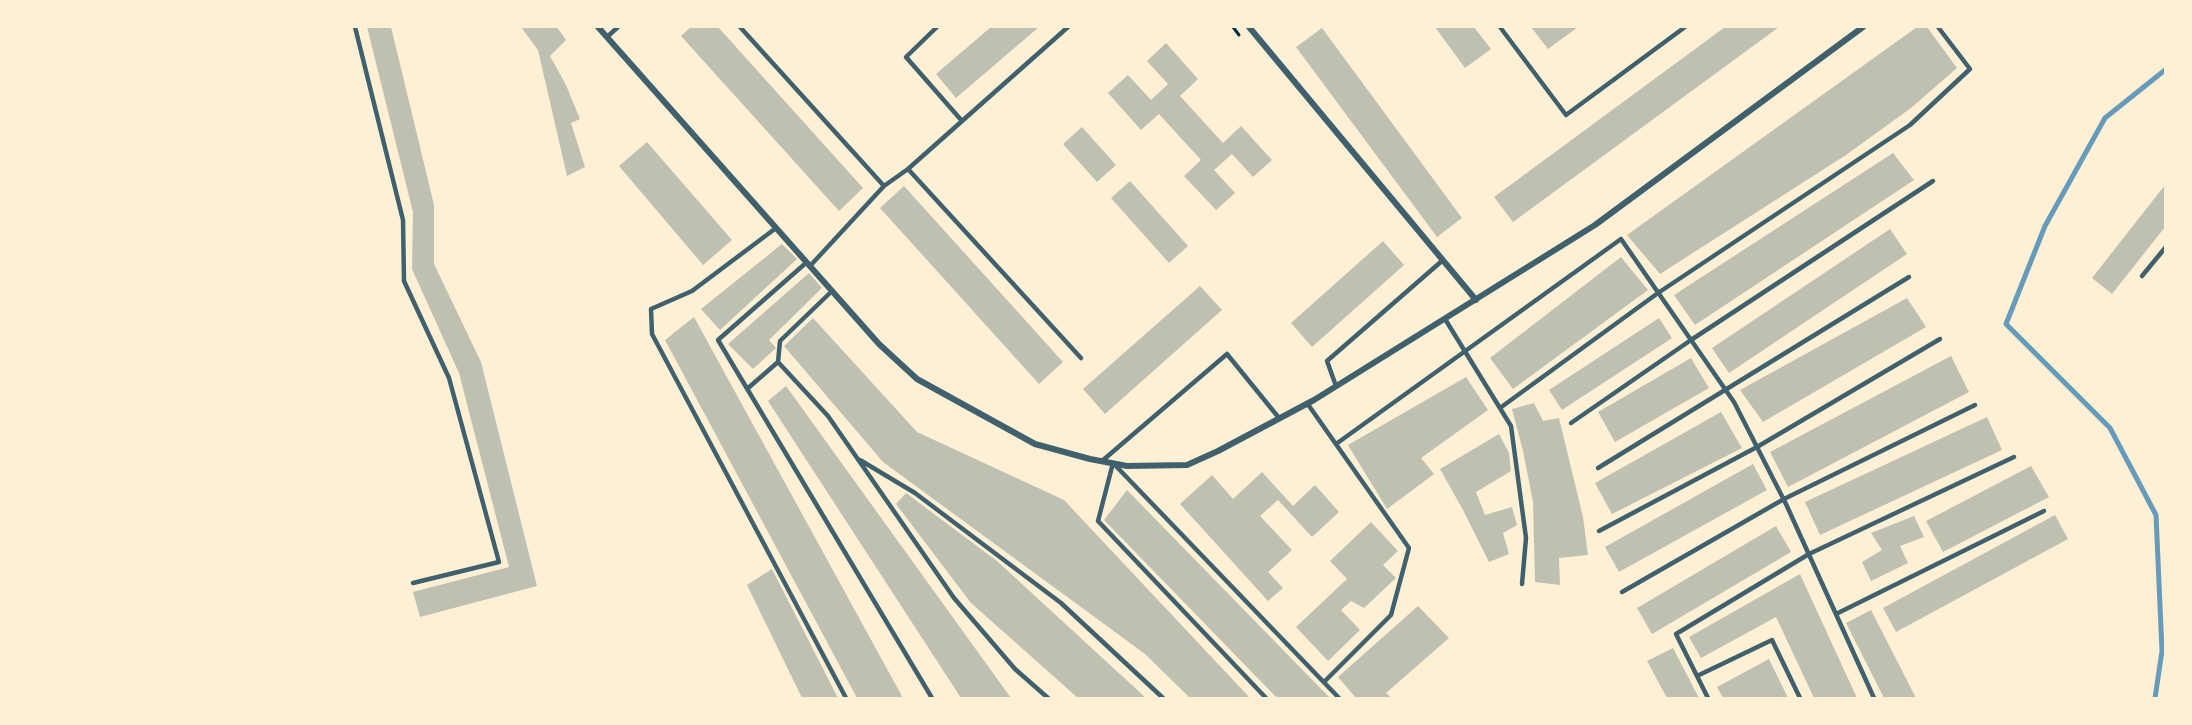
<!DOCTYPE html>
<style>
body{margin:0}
#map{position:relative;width:2192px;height:725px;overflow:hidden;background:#fdf0d5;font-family:"PT Sans Narrow",sans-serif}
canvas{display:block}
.frame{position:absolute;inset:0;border:28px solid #fdf0d5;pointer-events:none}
</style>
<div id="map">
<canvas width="2192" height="725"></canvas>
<div class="frame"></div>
</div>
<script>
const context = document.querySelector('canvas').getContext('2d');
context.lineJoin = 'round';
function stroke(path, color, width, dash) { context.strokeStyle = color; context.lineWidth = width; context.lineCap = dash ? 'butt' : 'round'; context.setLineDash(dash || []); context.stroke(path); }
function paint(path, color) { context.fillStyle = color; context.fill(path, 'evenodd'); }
stroke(new Path2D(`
 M2155 698 2162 651 2156 515 2110 428 2006 324 2045 226 2105 118 2165 70`), '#669bbc', 5);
paint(new Path2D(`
 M367 27H391L434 205V264L481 362 537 586 420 617 413 592 509 567 459 373 412 269 413 212Z
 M521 27H557L566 40 550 56 566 85 580 119 571 123 585 167 567 176 538 50Z
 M691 27H718L863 188 839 211 681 36Z
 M991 27H1039L956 98 936 74Z
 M1435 27H1474L1491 49 1465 68Z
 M1531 27H1578L1548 49Z
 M1725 27H1779L1513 222 1494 197Z
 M1917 27H1927L1957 68 1911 108 1846 155 1660 274 1627 235Z
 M1322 28 1462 218 1437 237 1296 47Z
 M1166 43 1198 79 1180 96 1223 143 1241 126 1272 160 1253 177 1232 154 1214 170 1235 193 1216 210 1184 176 1201 160 1159 114 1141 130 1108 93 1128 75 1151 100 1168 84 1147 61Z
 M1082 127 1116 165 1097 182 1063 144Z
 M647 142 732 240 703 265 619 166Z
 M1893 153 1914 180 1695 325 1674 295Z
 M1130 181 1188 246 1169 263 1111 198Z
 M2165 185V227L2112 294 2092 278Z
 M904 186 1063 362 1039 384 880 208Z
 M1890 229 1907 254 1729 373 1712 348Z
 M1383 241 1404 265 1312 347 1291 323Z
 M782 244 797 259 720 330 701 309Z
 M1621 257 1648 290 1513 389 1490 358Z
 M809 273 822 288 769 340 776 348 753 369 728 344Z
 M1200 286 1222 310 1105 414 1083 389Z
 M1907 298 1926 327 1763 422 1740 390Z
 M694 317 903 698H857L665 340Z
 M813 318 917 432 1064 500 1250 698H1190L1145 654 883 462 784 346Z
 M1659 318 1672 338 1562 410 1549 390Z
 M1951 356 1969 392 1788 487 1770 452Z
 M1691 358 1709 388 1615 442 1598 412Z
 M1466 377 1488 410 1421 458 1434 474 1387 509 1348 445Z
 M786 386 1011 698H961L768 401Z
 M1534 403 1543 421 1559 418 1583 517 1588 555 1559 558 1560 585 1535 582 1533 502 1523 451 1512 409Z
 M1721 412 1742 448 1612 514 1595 483Z
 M1987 417 2002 450 1820 535 1805 502Z
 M1499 434 1509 453 1511 471 1476 492 1485 515 1512 507 1517 525 1503 533 1509 554 1489 562 1463 510 1440 469Z
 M1753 464 1767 490 1619 572 1605 547Z
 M2031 466 2049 497 1943 552 1926 521Z
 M1262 472 1293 506 1315 485 1339 512 1312 537 1278 500 1260 516 1292 550 1268 572 1283 588 1268 601 1180 504 1212 475 1233 499Z
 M1127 490 1330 698H1277L1104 520Z
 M906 493 997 561 1146 698H1078L971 603 896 504Z
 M2055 515 2068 539 1896 632 1883 608Z
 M1914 516 1924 537 1900 546 1908 563 1871 581 1862 562 1882 550 1871 533Z
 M1371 522 1398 551 1383 565 1396 578 1364 608 1351 601 1341 610 1360 630 1328 661 1296 627 1347 579 1330 561Z
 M1776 526 1791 552 1652 634 1637 608Z
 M772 569 838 698H802L747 585Z
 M1800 574 1857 698H1814L1776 617 1701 658 1689 637Z
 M1418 606 1449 638 1386 693 1392 698H1356L1338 677Z
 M1871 610 1916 698H1884L1846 623Z
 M1673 648 1699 698H1667L1647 661Z
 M1769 659 1788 698H1723L1717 687Z`), '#bec0b2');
stroke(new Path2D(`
 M1233 27 1239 35`), '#003049', 3);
stroke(new Path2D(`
 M355 27 403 220 404 281 449 378 499 562 413 583
 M740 27 884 186 810 266
 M937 27 906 57 962 121
 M1500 27 1566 115 1685 27
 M607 37 618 27
 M908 169 1081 358
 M884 186 908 169 1068 27
 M776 228 692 291 651 309 652 334 846 698
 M807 262 718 340 932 698
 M2142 276 2165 248
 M832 291 780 341 778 362 828 416 954 598 1015 669 1048 698
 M1445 319 1511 426 1526 538 1522 584
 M1336 386 1327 361 1443 260
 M747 389 778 362
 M1307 403 1409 548 1391 615 1324 682
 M1500 408 1658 293 1910 125 1970 69 1938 27
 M1571 423 1691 340 1933 181
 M1336 444 1621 239 1734 402 1786 504 1874 698
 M860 460 915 493 1061 603 1163 698
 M1102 461 1227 354 1279 418
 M1113 463 1339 698
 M1113 463 1098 521 1266 698
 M1598 468 1909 277
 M1599 531 1757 447 1940 339
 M1622 592 1784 499 1975 405
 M1836 614 2044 511
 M1697 676 1772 640 1800 698
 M1708 698 1676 634 1809 554 2014 457`), '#3f606c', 4.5);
stroke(new Path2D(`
 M598 27 879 344 917 379 1035 444 1090 459 1127 466 1187 465 1218 451 1314 400 1595 225 1863 27
 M1249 27 1476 300`), '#3f606c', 6);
</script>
